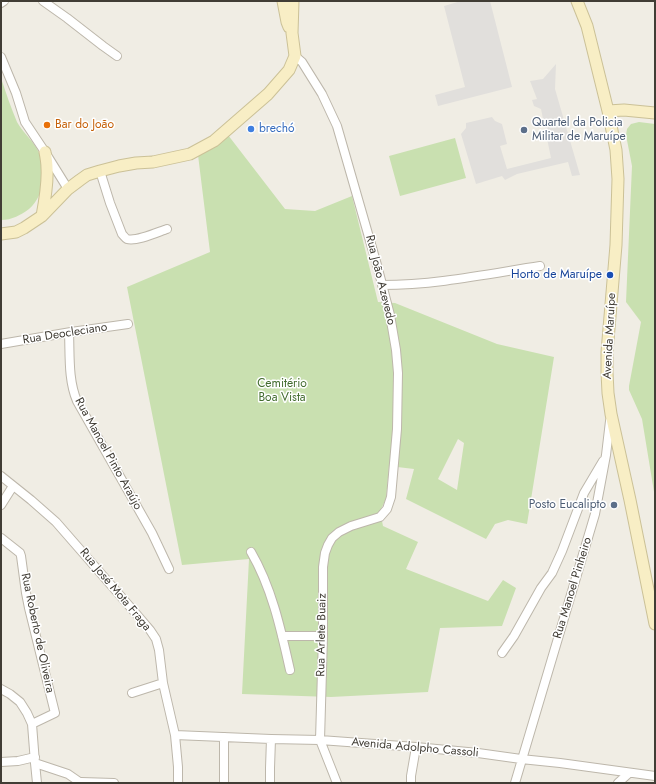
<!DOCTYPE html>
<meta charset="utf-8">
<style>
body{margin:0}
#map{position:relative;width:656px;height:784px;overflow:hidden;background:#f0ede4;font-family:Jost,sans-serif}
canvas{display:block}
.frame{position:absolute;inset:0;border:2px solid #413d35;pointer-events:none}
</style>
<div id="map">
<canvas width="656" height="784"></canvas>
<div class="frame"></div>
</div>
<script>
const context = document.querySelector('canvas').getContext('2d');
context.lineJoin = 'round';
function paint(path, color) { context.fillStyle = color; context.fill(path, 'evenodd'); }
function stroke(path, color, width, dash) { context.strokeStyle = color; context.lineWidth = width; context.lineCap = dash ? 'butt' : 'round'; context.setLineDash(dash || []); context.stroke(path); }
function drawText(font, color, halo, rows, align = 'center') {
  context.font = font + ' Jost,sans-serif'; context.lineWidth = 3; context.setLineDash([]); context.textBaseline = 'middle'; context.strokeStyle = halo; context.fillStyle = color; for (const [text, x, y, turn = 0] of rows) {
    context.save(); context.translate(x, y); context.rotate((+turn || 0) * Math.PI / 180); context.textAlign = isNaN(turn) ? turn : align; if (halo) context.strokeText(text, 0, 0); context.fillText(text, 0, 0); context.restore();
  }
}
paint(new Path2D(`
 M1 78C6 93 11 108 17 122 22 131 30 138 36 147 47 165 46 195 29 209 21 215 12 220 1 220Z
 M639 122 655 124V498L642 419 629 390V386L641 322 626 302 632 166 626 135 627 129 631 124Z
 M228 135 285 209 315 211 352 196 378 302 395 303 497 344 554 357 527 524 508 520 495 524 486 539 406 499 414 469 389 466 386 499 380 511 383 526 418 542 406 569 488 601 503 580 516 588 502 626 440 628 428 692 331 697 242 694 249 559 182 565 127 287 210 252 198 155 210 150ZM458 439 464 443 457 490 438 479Z
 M455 138 466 178 400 196 389 156Z`), '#c9e0b0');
paint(new Path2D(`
 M461 1H490L512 87 438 106 435 95 465 87 444 6Z
 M556 64 555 89 580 175 572 176 568 162 517 174 505 180 502 176 476 184 461 134 466 128V123L492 117 495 121 502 124 507 144 500 146 507 169 551 158 541 109 534 106 532 100 537 99 530 81 543 79Z`), '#e1dfdc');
const street = new Path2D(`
 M43 1 67 18 103 46 117 56
 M1 3 4 1
 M295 56 302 62 322 94 337 126 377 265 390 315 396 350 398 373 397 429 391 497 387 509 380 517 351 526 339 532 332 538 328 545 325 553 323 567V636L320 740 337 783
 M1 57 16 93 25 122 45 152 68 189
 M100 171 110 203 122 234C124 236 125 238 127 239 136 242 158 232 167 229
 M382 285C435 285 488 274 540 266
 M69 333C70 355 68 380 77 401L135 503 152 533 169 569
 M1 344 71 332 128 324
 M1 476 31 500 56 522 138 616 150 630 156 639 159 650 163 683 175 735 178 767V783
 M1 505 13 486
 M1 538 20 553 21 556 26 593 29 608 55 713 32 724
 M251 552C272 588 281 630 290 670
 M282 636H323
 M502 653 514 636 541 588 552 573 562 551 584 493 603 461
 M1 689 10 694 20 702 27 713 32 724 35 763 68 774 81 783
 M132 693 163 683
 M175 735 271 739 320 740 416 747 478 753 521 759 560 763 655 776
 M1 762 18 761 35 757
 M35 763 37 783
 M81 782 114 783
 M224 783V737
 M270 783V768L271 739
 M411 783V776L416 747
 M515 783 595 514 606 455 610 421
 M618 783 629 773`);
const secondary = new Path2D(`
 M283 1 287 22 289 27
 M577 1 587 26 608 111 616 150 618 179 616 245 607 352V372L608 393 611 414 630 500 655 624
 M608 111 624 110 655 113
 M42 216C45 200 48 184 47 168 47 163 46 157 45 152
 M1 234 16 232 24 228 42 216 68 189 80 180 87 175 100 171 119 166 136 163 153 162 190 154 214 141 268 94 289 70 295 56 292 33 293 1`);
stroke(street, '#bdb7ab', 10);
stroke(secondary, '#cbc197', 13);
stroke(street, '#fff', 8);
stroke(secondary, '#f8eec5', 11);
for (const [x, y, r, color] of [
 [47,125,4,"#e8710a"],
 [251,129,4,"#3f7fe0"],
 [524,130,4,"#5c6f8a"],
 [610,275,4,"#1a4fb4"],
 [614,505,4,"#5c6f8a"]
]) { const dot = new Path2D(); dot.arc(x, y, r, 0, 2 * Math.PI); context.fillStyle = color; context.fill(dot); stroke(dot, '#fff', 1.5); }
drawText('12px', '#4e5e75', '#fff', [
 ["Quartel da Policia",532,123],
 ["Militar de Maruípe",532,137],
 ["Posto Eucalipto",606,505,"right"]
], 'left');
drawText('12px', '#c56008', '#fff', [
 ["Bar do João",55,125]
], 'left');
drawText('12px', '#366cbe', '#fff', [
 ["brechó",259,129]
], 'left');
drawText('12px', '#164399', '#fff', [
 ["Horto de Maruípe",602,275]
], 'right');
drawText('12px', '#413d35', '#fff', [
 ["Rua João Azevedo",380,280,76],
 ["Rua Deocleciano",65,334,-9],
 ["Avenida Maruípe",610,336,-87],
 ["Rua Manoel Pinto Araújo",108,454,61],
 ["Rua Manoel Pinheiro",573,588,-73],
 ["Rua José Mota Fraga",115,590,50],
 ["Rua Roberto de Oliveira",37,633,78],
 ["Rua Arlete Buaiz",322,635,-89],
 ["Avenida Adolpho Cassoli",415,748,5]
]);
drawText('12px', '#436c2f', '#fff', [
 ["Cemitério",282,384],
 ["Boa Vista",282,398]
]);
</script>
